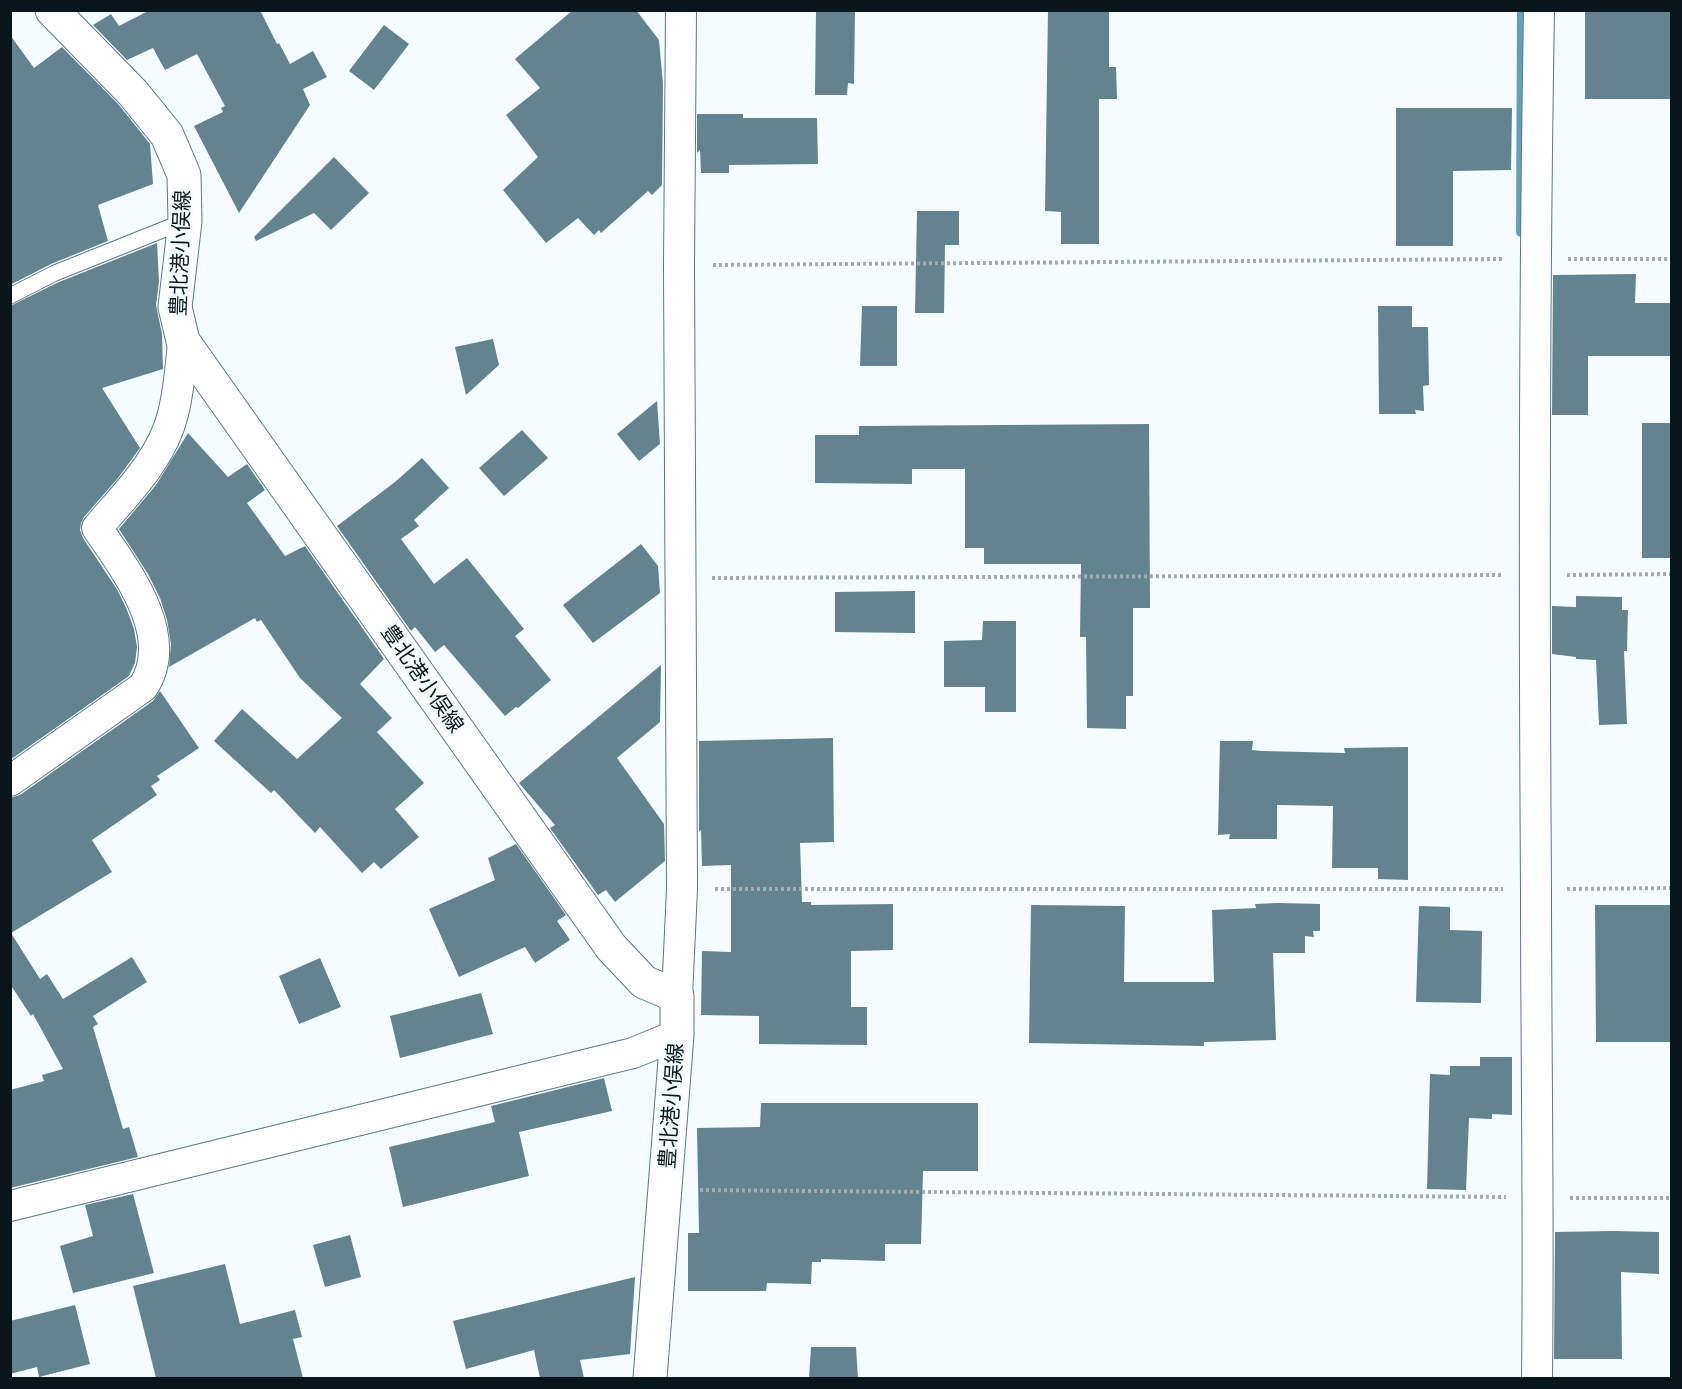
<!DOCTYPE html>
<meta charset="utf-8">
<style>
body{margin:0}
#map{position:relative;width:1682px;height:1389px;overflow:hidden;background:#f5fcff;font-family:"Crimson Pro",serif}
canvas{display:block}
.frame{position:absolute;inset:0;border:12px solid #08151a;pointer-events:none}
</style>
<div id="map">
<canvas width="1682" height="1389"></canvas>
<div class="frame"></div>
</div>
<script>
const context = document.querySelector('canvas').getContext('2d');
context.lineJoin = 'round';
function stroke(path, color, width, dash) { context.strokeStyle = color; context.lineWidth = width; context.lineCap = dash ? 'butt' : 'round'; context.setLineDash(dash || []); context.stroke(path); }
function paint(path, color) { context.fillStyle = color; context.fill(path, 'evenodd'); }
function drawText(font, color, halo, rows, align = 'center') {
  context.font = font + ' "Crimson Pro","Noto Sans JP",serif'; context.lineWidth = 6; context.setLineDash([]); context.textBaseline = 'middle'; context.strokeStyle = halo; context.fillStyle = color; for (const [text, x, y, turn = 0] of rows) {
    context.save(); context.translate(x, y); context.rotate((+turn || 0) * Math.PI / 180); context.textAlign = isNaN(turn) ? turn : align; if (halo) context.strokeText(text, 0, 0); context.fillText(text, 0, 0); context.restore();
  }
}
stroke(new Path2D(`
 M1521 232 1522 10`), '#66a0b7', 10);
paint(new Path2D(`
 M150 10H260L277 44 279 43 290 64 313 51 327 77 303 89 310 105 239 213 194 126 223 112 221 108 225 106 197 54 165 70 153 48 127 60 93 25 111 14 119 26Z
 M573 10H636L659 40 663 84 662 185 652 195 648 191 601 233 599 230 594 235 578 218 546 243 503 190 538 157 506 115 540 88 515 59Z
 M816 10H855L854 84 848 83 847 95H815Z
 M1048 10H1109V67H1116L1117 99H1099V244H1061V212L1045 211Z
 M1585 10H1671V99H1585Z
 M384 25 409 44 374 90 349 71Z
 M10 35 34 68 62 47 119 105 150 144 153 184 98 205 108 241 51 264 10 285Z
 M1396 108H1512L1511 170 1453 171V246H1396Z
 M697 114H743V118H817L818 164 729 165V173H701L700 150 697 153Z
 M334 157 369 193 331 230 314 213 256 241 254 237Z
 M917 211H959V245H945L944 313H915Z
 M157 243 159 282 156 305 162 334 163 369 102 388 140 448 118 478 84 517 81 523 80 530 83 538 118 591 127 610 134 629 137 647 135 663 129 676 10 760V306L59 282Z
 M1636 274 1635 303H1671V356H1588V415H1552L1553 275Z
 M862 306H897V366H860Z
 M1378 306H1412V327H1428L1429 385 1423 386 1424 411 1415 410 1416 414H1379Z
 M493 339 499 365 466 395 455 347Z
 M657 401 660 444 639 461 617 434Z
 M1642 423H1671V558H1642Z
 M1149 424 1150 608H1133V696H1126V729L1087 728 1086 637H1080L1081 564H984V548H965V469H912V484L815 483V435H859V426Z
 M522 430 548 458 504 496 479 468Z
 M188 433 228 477 247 464 265 490 247 503 285 556 305 546 384 659 360 684 392 718 377 732 424 783 395 809 419 837 381 869 374 862 362 873 320 827 315 833 274 790 271 793 214 741 242 709 297 759 342 718 300 678 261 620 257 622 255 618 169 667 171 644 167 620 160 598 148 574 119 529 156 485Z
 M422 458 449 488 414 520 419 526 401 539 434 584 467 558 524 629 515 636 551 680 518 708 516 707 505 716 444 645 435 652 415 627 411 631 337 526 395 482Z
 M641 544 658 566 660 593 593 643 563 605Z
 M915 591V633L835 632V592Z
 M1576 596 1622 597V610H1628L1627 651H1624L1627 724 1599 725 1596 660 1576 659V657L1552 654V606L1576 607Z
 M983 621H1016V712H985V687H944V641L982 640Z
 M661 665 660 722 617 758 664 824 665 861 615 902 606 890 598 895 550 828 555 825 519 783Z
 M160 691 199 748 157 776 160 780 151 786 157 795 92 840 112 872 11 933 40 979 47 974 63 999 132 957 147 982 93 1016 98 1024 93 1027 123 1129 129 1127 138 1157 10 1188V1090L44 1081 42 1075 63 1069 33 1014 31 1016 10 984V798L20 795 153 701Z
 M833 738 834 842 800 843 802 902H811V905L893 904V950L851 951V1007H867V1045L759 1044V1016L701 1015 702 951 731 952V865L702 866 701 830 699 832V741Z
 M1220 741H1253L1252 750 1262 751 1345 753 1344 748 1408 747V880L1378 879V868H1332L1333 806 1277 805V839H1229L1230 834 1218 835Z
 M516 844 566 915 557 921 570 940 535 963 525 947 459 977 429 909 495 880 488 858Z
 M1278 903 1320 904V931H1313L1314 937 1305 936V953H1273L1276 1040 1204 1042V1046L1029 1043 1031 905 1125 906 1124 982H1214L1212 910 1256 908 1255 904Z
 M1595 905H1671V1042H1596Z
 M1419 906 1450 907V930L1482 931 1481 1003 1416 1002Z
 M320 958 341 1007 299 1024 279 976Z
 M481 993 493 1034 400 1058 390 1016Z
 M1480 1057H1512V1115L1492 1114V1119L1469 1118 1466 1190 1427 1189 1430 1074 1450 1075V1066H1480Z
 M604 1078 612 1111 519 1132 529 1176 403 1207 389 1147 495 1122 491 1106Z
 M761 1103H978V1171H923L921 1244H885V1261L821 1259V1262H812L811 1284 767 1283 766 1291H688V1233H699L697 1128 760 1127Z
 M133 1194 154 1273 73 1293 60 1246 93 1236 85 1205Z
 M1613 1231 1659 1232V1274L1621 1272 1622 1359H1554L1555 1232Z
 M350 1235 361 1277 325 1287 313 1245Z
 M225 1264 240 1324 295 1310 302 1337 293 1339 303 1378H156L133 1286Z
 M635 1277 630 1354 580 1360 584 1378H540L534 1350 466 1369 453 1321Z
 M75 1305 90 1364 39 1377 37 1367 10 1374V1321Z
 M811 1347H856L858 1378H809Z`), '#63838f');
const lane = new Path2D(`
 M10 296 55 273 185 221`);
const street = new Path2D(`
 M10 781 143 687C177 636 125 569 97 528 126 494 162 459 173 414 179 390 181 366 183 341
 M677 996 682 889 679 265 681 10
 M10 1206 633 1053 677 1035
 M1537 1378C1539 1216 1536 1053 1536 890 1534 597 1534 304 1539 10`);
const secondary = new Path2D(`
 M52 10 133 93 167 135 184 175 185 221 175 307 183 341 611 947 644 982 677 996V1035L650 1378`);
stroke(lane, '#5a7986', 17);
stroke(street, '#5a7986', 32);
stroke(secondary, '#5a7986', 35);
stroke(new Path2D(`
 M1568 259H1672
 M713 265 1503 259
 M1567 575 1672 574
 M712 578 1502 575
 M715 889H1503
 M1567 889 1672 888
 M700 1190 1506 1197
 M1570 1198H1672`), '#a2abaf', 4, [3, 3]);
stroke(lane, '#fff', 15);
stroke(street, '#fff', 30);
stroke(secondary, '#fff', 33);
drawText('21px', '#08151a', '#f5fcff', [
 ["豊北港小俣線",181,253,-88],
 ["豊北港小俣線",422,679,55],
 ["豊北港小俣線",672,1106,-86]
]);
</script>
